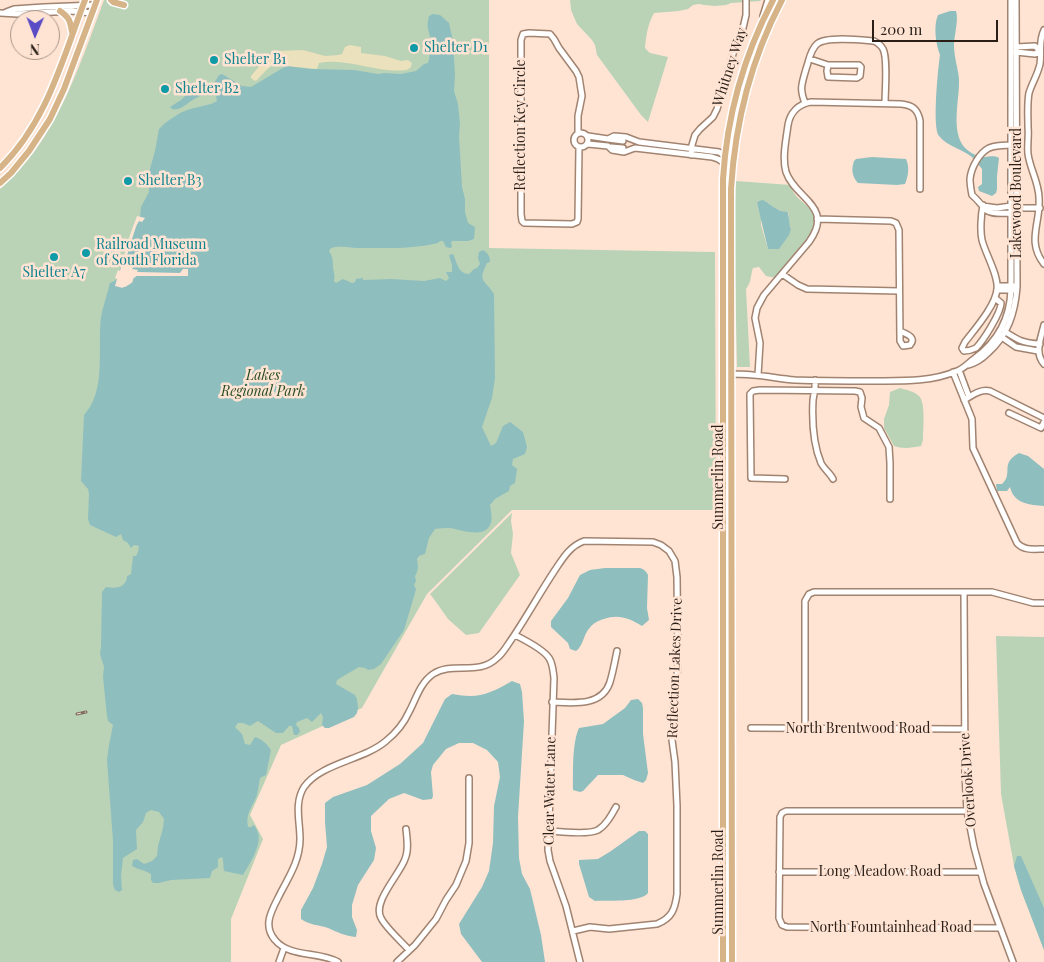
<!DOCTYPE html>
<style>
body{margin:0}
#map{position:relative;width:1044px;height:962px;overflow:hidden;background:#ffe4d4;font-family:"Playfair Display",serif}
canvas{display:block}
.north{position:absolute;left:10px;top:10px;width:50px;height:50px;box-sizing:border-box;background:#ffe4d4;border:1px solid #aa9588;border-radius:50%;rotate:181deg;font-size:14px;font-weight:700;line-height:20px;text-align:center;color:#2a1e17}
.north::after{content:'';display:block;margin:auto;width:18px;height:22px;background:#5a4cc4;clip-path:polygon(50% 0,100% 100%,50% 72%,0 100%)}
.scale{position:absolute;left:872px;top:20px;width:126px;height:22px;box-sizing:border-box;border:2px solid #2a1e17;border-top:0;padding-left:6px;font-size:15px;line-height:18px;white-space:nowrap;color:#2a1e17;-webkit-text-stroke:4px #ffe4d4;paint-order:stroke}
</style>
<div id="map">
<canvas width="1044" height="962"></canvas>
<div class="north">N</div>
<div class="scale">200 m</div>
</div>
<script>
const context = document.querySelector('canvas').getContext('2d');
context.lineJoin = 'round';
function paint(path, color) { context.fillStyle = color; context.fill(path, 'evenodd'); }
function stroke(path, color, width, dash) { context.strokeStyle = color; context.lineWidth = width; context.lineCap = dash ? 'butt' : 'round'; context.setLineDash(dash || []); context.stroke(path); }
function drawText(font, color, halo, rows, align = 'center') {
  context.font = font + ' "Playfair Display",serif'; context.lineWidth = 5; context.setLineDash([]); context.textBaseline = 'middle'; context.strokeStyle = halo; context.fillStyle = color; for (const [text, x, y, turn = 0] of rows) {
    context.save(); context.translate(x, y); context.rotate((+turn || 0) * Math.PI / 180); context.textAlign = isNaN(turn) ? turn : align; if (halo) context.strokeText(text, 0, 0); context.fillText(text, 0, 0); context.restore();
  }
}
paint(new Path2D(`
 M104 0H489V248L715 252 716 510H512L427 594 362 708 281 745 250 815 263 839 231 919V962H0V189C56 141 79 67 104 0Z
 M570 0H761L760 1 731 3 726 5 715 6 704 5 699 4 693 5 688 9 679 11 654 13C648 24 646 35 645 48L650 53 668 57 648 122 641 115 597 55 595 45 592 40 577 24 571 10Z
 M736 181 791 185C793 197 803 201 810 209 825 228 796 252 785 265 782 269 779 274 776 278L766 276 759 267 753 268C750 277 752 281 746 289L750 367H737L734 227ZM757 203H768L774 208 789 214V224L791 229 768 249 761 225V218Z
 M900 388C906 390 914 391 919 396 926 403 923 429 923 440L921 446C912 448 902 449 894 446L884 428V419L889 405 890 392Z
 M512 513 511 521 513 534 511 553 520 575 479 633 466 635 448 619 436 602 430 594Z
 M996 636 1044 637V950L1021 890 1014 866 1001 794Z`), '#bad3b7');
paint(new Path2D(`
 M350 45 361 47V53L385 56 401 61 408 60 412 63 411 67 407 70C377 74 348 57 319 63L317 69 286 66V63C274 59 265 72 257 80L255 81 251 78V76L266 58 278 51 303 50 325 56 338 55 342 54 345 47Z`), '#ebe1bc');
paint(new Path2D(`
 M950 11H956C959 19 954 36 954 45 954 57 958 68 959 79 960 101 948 138 970 152 973 154 980 157 984 157 990 157 993 155 999 158L997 176V189L996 193 992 196 979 191 978 187 982 184V169C979 165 975 161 972 157 962 149 947 146 939 136 932 128 938 68 940 55 936 45 933 26 938 15Z
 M433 14 440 15 449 23 453 41 455 75 454 91 458 104 460 123 459 136 462 187 465 199V212L468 223 475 227 474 239 468 241H453L451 242 452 247 450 248 446 247 443 241H440L438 243C413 249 388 248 362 248 351 248 341 245 331 248L329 251C333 257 333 261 333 268 334 273 335 276 334 281L336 283 343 279 352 283 355 282 356 279 363 278V280L391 279 424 281 440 278 446 281 449 278 446 272H452V265L449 255 453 254C457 262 458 274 469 274L474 269 477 268 480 264 478 258 479 252 483 250C488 253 490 256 490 262L487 263C477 283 485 279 494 294L495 378 492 398 482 427 491 446 496 443 503 426 510 422 523 432 527 447 525 454 513 459 512 465 517 469 515 483 510 486 509 491 495 499 490 505C491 512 494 522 488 528 480 537 461 530 450 528 445 528 440 528 435 529L429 538 425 554 419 556 417 559C418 565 419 570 415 576L416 581 414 585 416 589 415 593 404 630 381 664 374 669 368 670 365 668 359 667 337 680 336 684 355 695 357 699 358 708 357 713 354 717 329 728H325L322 725 323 717 321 713 312 722 307 718 297 722 296 725 299 728 300 732 297 735H294L292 726H289L283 733H276L258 721 250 726 243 723H238L235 727 242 734 245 744 250 745 255 737C262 739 266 743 271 750L266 775 260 778C259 784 258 790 257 795 253 806 245 814 248 827H251L254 825C256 828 257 830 258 833 262 845 249 865 243 875L224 871C223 866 224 862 222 857L218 859V867L212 871 210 878 171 880 159 883H153L151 880V874C145 870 139 870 132 866L133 860 137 859 144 864 152 861 157 856 158 846 163 828 164 819 159 812 151 810 146 813 143 822 136 830 137 849 123 858 121 876 122 890 119 892 115 890 113 885V841L107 760 109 745 113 725 108 721 107 716 103 677 104 667 100 654 101 647 102 592 106 587C114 588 122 589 126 581 129 574 124 578 131 574L133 556H136L138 552 139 546 134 545 131 548 128 543 123 540 121 534 116 537 90 525 88 519 89 494 88 489 81 481 84 415C107 390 97 348 101 317 103 306 107 295 110 283L116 280 140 217 141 207 149 192 148 176 155 151 159 129 165 123 180 113 190 109 211 104 217 101 216 96C194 89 185 113 172 109L170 107 181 100 192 89 213 85 219 75 222 74 242 86 251 87 286 66 311 69 354 70 378 74 385 73 401 74 416 71 424 64 428 63C430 57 430 51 429 45 432 38 429 35 428 29 427 24 428 20 429 16Z
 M872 157 906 159C910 167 908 177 905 184L897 185 858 183C852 176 851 170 854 161L856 159Z
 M763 200C772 205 776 211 787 212 790 215 788 223 791 229L789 235 779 249H768L757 203 759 201Z
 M1019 453 1028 456 1044 469V506C1030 505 1014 504 1010 487L1007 491H997L996 484H1002C1014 473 999 464 1019 453Z
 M605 568H640C644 569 646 571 648 575L647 608 649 620 642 626C629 618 618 614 604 619 597 621 592 624 588 630 583 637 583 646 576 651L570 649 568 643 551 627V621L568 598 580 575 590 570Z
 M512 681 520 684 522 692 524 721 518 817 519 858 522 874 530 889 541 935 545 962H482L461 934 459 924 482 887 489 871 493 843 494 806 500 777 498 762 487 750 473 743H459L446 749 433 765 431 772 433 796 432 799 423 800 404 793 389 799 371 816V831L376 848 374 860 358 885 352 905V917L357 930 356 937C345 936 337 932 328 928 317 924 311 926 301 919V910L313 888 322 864 327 847 325 822V803L333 797 367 785 400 764 423 743 445 699 452 694C479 699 489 694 512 681Z
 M638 699 642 703 643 708V734L648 773 646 780 643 783 634 780 623 775H598L583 791 580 792 573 790C573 773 572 743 579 728L603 724 625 708 631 700Z
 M639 831H645L648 834V893C640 903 608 900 595 901L589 897 579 864V860L598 859 611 851Z
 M1017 856H1021L1044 908V950L1021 890 1014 866Z`), '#8fbebe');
paint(new Path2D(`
 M137 216 145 218 142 222 139 221 136 226 125 262 126 265 133 267 132 269 138 270 137 272 180 273 183 269H188V276H136L135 278 134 277 132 283H131L130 284 125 287H123V288L115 286 117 279 115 278 118 270 120 271 130 235Z`), '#ffe4d4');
const minor = new Path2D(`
 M6 12 14 9 44 7 95 5
 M0 13 17 14 72 11 92 13
 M763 16 768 0
 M1044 30C1038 42 1042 52 1040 64 1038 74 1032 83 1029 93 1027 104 1028 115 1028 127 1029 136 1027 145 1028 154 1030 169 1039 183 1039 198 1041 223 1026 241 1044 264
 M1016 47 1035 46 1040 51 1035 54 1016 52
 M810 59 828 65H859L861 67 860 76 857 78 828 77 827 71 828 65
 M805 103C799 88 802 84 806 69 809 61 810 50 817 44 826 36 862 40 874 41 878 43 881 45 883 49 888 58 885 92 885 103
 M574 140a7 7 0 1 1 14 0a7 7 0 1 1-14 0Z
 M578 133V116L582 96 579 77 576 71 559 48 554 39 550 34 529 33 523 34 521 40V214L522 221 524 223 572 224 577 222 578 219 579 147
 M588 136 608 139 614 136 626 137 639 142 719 152 725 156
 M608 139 623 141
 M588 144 608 146 612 150 624 152 635 148 712 157 718 159 724 163
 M611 147 623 148
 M691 155 692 145 695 135 700 129 713 117 717 109 735 47 743 28 746 15V0
 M983 205C981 215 980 231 982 240 985 253 999 276 997 289 996 305 975 329 965 342L962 348 964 351C968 351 972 350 976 348 983 341 1001 313 1001 303L995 298
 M983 206 997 208 1011 206
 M1015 208H1040
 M1011 213C1004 213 993 215 986 210 982 206 977 199 972 195 971 190 970 184 970 179 971 168 979 153 989 148 996 145 1006 145 1014 145
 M817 219 891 221 896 223 899 230 900 341 903 346 910 345C917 337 906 334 900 331
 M782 274 798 285 807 289 899 291
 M998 286H1014
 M997 290H1014
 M1044 325C1041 338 1034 353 1044 364
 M1004 331C1018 340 1022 343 1040 344
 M1000 336 1016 347 1038 351
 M968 365C977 363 982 359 988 353 1008 335 1015 313 1017 287L1016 0
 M959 370 969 397
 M953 372 972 419 973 448 1017 543C1024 551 1035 549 1044 549
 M723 374C733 374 743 374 753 375 767 376 781 379 795 380 821 381 848 381 875 381 903 381 931 382 957 371 965 368 969 362 975 358 998 341 1010 318 1011 290V0
 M758 375 760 343 755 318 757 308 764 295 809 242C835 206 795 199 786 172 782 158 786 140 788 125 790 113 798 104 811 102L901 104C912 105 918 109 920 121V189
 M815 380C816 387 814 393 813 400 812 420 813 444 821 463 824 469 830 473 833 479
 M964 400C973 395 980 389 990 391L1044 418
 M1009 413 1041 428 1044 422
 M785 479 751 478 750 394 753 391 760 390 855 391 860 392 862 398 861 407 864 418 879 428 889 447 890 463V499
 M964 592 965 774 967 811 974 847 984 884 1013 962
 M515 635C525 640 543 649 549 658 553 664 553 671 554 678L548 850 550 861 566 906 580 962
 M552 702C573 703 602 707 610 682 613 672 615 661 617 651
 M751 728 964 729
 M805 728V601L809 594 814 592H992L1033 603H1044
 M967 811H786L782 813 780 817 779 918 782 925 787 927 1000 928
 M406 829C407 838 409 850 405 859 400 874 372 902 381 918 386 928 401 941 409 950
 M549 831C561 832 589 835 598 830 606 825 611 816 616 807
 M779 872H980
 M279 962 284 948
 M338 962C319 951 290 958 275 940 261 924 274 907 281 892 286 883 291 874 295 864 298 856 300 848 300 839 300 821 294 803 304 787 321 763 364 760 386 741 396 733 404 723 409 712 416 699 420 683 433 674 453 661 479 676 497 658 502 654 505 649 509 643 525 620 539 594 555 570 563 558 570 546 584 541L653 542 661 545 669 551 675 561 677 577 678 662 676 690 673 705 672 740 675 762 677 806V894C675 909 672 918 657 924L609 929 590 927 573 931
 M397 962 415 945 436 919 446 900 456 885 466 861 469 843V778`);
const major = new Path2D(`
 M111 0 113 2 124 5
 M60 11C70 18 70 21 72 32
 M0 168C47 122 62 60 85 0
 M0 183 11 173 29 151 50 119 64 89 97 0
 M723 962V179C727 115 743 57 773 0
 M732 962 731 189C735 123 751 59 782 0`);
stroke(minor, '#a18370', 8);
stroke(major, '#fff', 9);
stroke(minor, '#fff', 5);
stroke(major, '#d7b388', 6);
const rail = new Path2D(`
 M77 714 86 712`);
stroke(rail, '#7f6d62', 3);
stroke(rail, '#ffe4d4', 1, [4]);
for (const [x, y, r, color] of [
 [414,48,5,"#0f9aa8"],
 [214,60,5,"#0f9aa8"],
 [165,89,5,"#0f9aa8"],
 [128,181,5,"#0f9aa8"],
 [86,253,5,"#0f9aa8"],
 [54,257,5,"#0f9aa8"]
]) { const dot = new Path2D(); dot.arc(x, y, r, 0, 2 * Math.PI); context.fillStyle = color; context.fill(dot); stroke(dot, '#ffe4d4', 2); }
drawText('14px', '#0d838f', '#ffe4d4', [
 ["Shelter D1",424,48],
 ["Shelter B1",224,60],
 ["Shelter B2",175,89],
 ["Shelter B3",138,181],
 ["Railroad Museum",96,245],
 ["of South Florida",96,261],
 ["Shelter A7",54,273,"center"]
], 'left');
drawText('14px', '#2a1e17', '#ffe4d4', [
 ["Whitney Way",730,67,-72],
 ["Reflection Key Circle",521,125,-90],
 ["Lakewood Boulevard",1017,193,-90],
 ["Summerlin Road",719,477,-90],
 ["Reflection Lakes Drive",675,668,-88],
 ["North Brentwood Road",858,729],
 ["Overlook Drive",968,780,-94],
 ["Clear Water Lane",550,791,-89],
 ["Long Meadow Road",880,872],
 ["Summerlin Road",719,882,-90],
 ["North Fountainhead Road",891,928]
]);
drawText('italic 14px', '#274c23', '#ffe4d4', [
 ["Lakes",263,376],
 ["Regional Park",263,392]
]);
</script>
